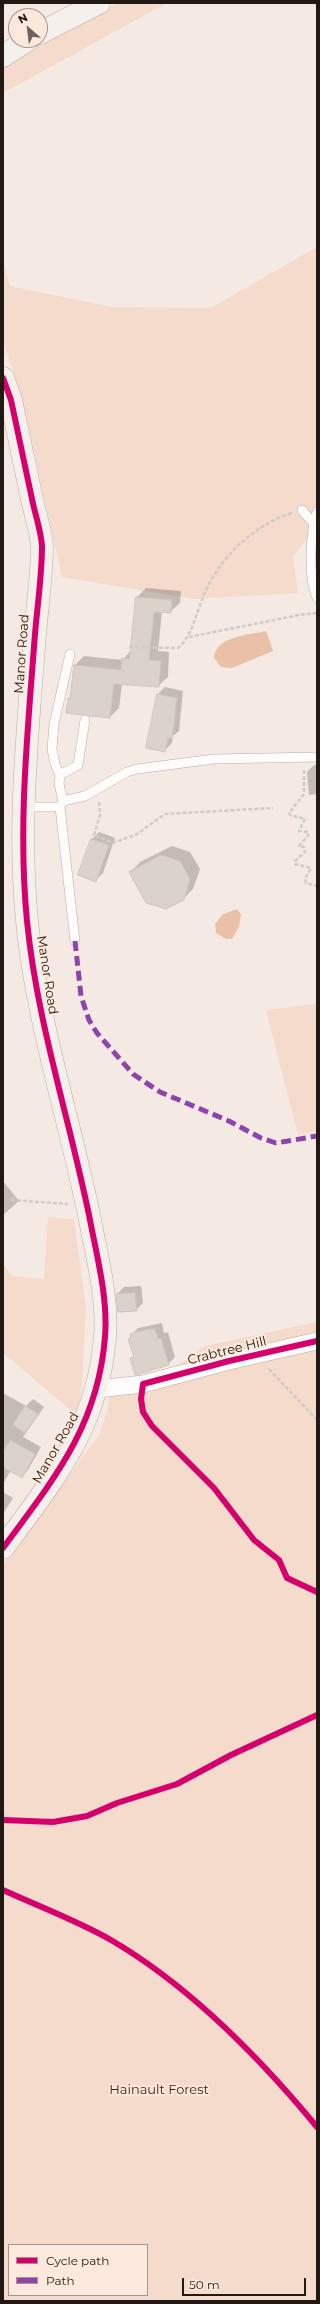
<!DOCTYPE html>
<style>
body{margin:0}
#map{position:relative;width:320px;height:2304px;overflow:hidden;background:#f5eae3;font-family:Montserrat,sans-serif}
canvas{display:block}
.frame{position:absolute;inset:0;border:4px solid #221914;pointer-events:none}
.legend{position:absolute;left:8px;top:2244px;width:140px;height:52px;box-sizing:border-box;background:#fce8dc;border:1px solid #a5958c;margin:0;padding:5px 7px;list-style:none;font-size:12px;color:#221914}
.legend li{display:flex;align-items:center;gap:8px;height:20px}
.legend b{width:20px;border:1px solid #a5958c}
.north{position:absolute;left:8px;top:8px;width:40px;height:40px;box-sizing:border-box;background:#fce8dc;border:1px solid #a5958c;border-radius:50%;rotate:332deg;font-size:11px;font-weight:700;line-height:16px;text-align:center;color:#221914}
.north::after{content:'';display:block;margin:auto;width:14px;height:18px;background:#6c625c;clip-path:polygon(50% 0,100% 100%,50% 72%,0 100%)}
.scale{position:absolute;left:182px;top:2278px;width:124px;height:18px;box-sizing:border-box;border:2px solid #221914;border-top:0;padding-left:5px;font-size:12px;line-height:14px;white-space:nowrap;color:#221914;-webkit-text-stroke:3px #fce8dc;paint-order:stroke}
</style>
<div id="map">
<canvas width="320" height="2304"></canvas>
<div class="frame"></div>
<ul class="legend">
<li><b style="height:5px;background:#d6006c"></b>Cycle path</li>
<li><b style="height:5px;background:#8e44ad"></b>Path</li>
</ul>
<div class="north">N</div>
<div class="scale">50 m</div>
</div>
<script>
const context = document.querySelector('canvas').getContext('2d');
context.lineJoin = 'round';
function paint(path, color) { context.fillStyle = color; context.fill(path, 'evenodd'); }
function stroke(path, color, width, dash) { context.strokeStyle = color; context.lineWidth = width; context.lineCap = dash ? 'butt' : 'round'; context.setLineDash(dash || []); context.stroke(path); }
function drawText(font, color, halo, rows, align = 'center') {
  context.font = font + ' Montserrat,sans-serif'; context.lineWidth = 4; context.setLineDash([]); context.textBaseline = 'middle'; context.strokeStyle = halo; context.fillStyle = color; for (const [text, x, y, turn = 0] of rows) {
    context.save(); context.translate(x, y); context.rotate((+turn || 0) * Math.PI / 180); context.textAlign = isNaN(turn) ? turn : align; if (halo) context.strokeText(text, 0, 0); context.fillText(text, 0, 0); context.restore();
  }
}
paint(new Path2D(`
 M118 3H167L3 93V68L55 33Z
 M317 247V526L293 557 298 593 194 599 62 577 22 397 3 341V262L10 286 111 307 211 308Z
 M317 1004V1130L298 1135 266 1010Z
 M48 1217 74 1219 86 1308 82 1385 78 1416 3 1353V1263L12 1276 44 1279Z
 M317 1322V2301H3V1565L99 1435 108 1409 110 1381H134L180 1364 205 1346ZM9 2245H147V2295H9Z`), '#f4dbcb');
paint(new Path2D(`
 M266 631 273 651 232 668 221 667 214 658C215 636 249 635 266 631Z
 M237 909 241 914 239 927 232 939H226L216 933 215 924 223 914Z`), '#eac1a8');
paint(new Path2D(`
 M146 588 181 591 180 603 170 612 162 611 158 651 169 652 168 677 158 686 122 684 119 708 110 717 69 699 71 696 75 665 84 656 123 660 131 650 137 597Z
 M165 687 183 691 179 731 173 736 172 743 165 750 158 694Z
 M314 765H317V794L309 795 307 772Z
 M99 832 115 838 103 873 96 880 92 839Z
 M172 846 190 852 200 869 193 889 183 899 131 872 140 862Z
 M3 1181 19 1201 3 1215Z
 M141 1286 143 1303 136 1310 117 1294 124 1287Z
 M162 1323 164 1333 168 1332 175 1357 168 1364 132 1358 134 1355 130 1339 131 1335 138 1328Z
 M3 1393 26 1406 33 1399 44 1407 23 1437 41 1447 28 1470 22 1477 11 1470 3 1484Z
 M3 1492 13 1498 3 1514Z`), '#0003');
const building = new Path2D(`
 M136 597 172 600 171 613 154 612 149 660 161 661 159 687 114 684 110 718 66 713 68 698 70 699 74 665 121 670 122 658 129 659Z
 M157 694 177 698 172 739 168 738 165 752 146 748Z
 M91 839 109 845 96 882 78 875Z
 M161 855 180 861 190 879 184 900 166 909 146 903 129 872Z
 M135 1293 137 1311 118 1312 116 1294Z
 M149 1329H155L158 1339 161 1338 169 1365 135 1375 130 1358 134 1357 128 1339 131 1338 130 1334Z
 M25 1406 38 1414 25 1433 13 1425Z
 M10 1440 35 1454 22 1478 3 1467V1453Z`);
paint(building, '#dcd2cc');
stroke(building, '#cec5bf', 1);
const lane = new Path2D(`
 M302 510 314 524
 M317 512C310 534 308 577 317 598
 M70 654 54 724 52 749 55 764 60 775 78 765 85 720
 M60 775 59 784 63 801
 M24 807H60L75 941
 M60 807 63 801 85 796 127 772 137 769 214 759 317 757`);
const street = new Path2D(`
 M97 1389 143 1384 229 1361 317 1341`);
const secondary = new Path2D(`
 M40 33 99 3
 M3 56 28 40
 M3 378 11 400C18 433 25 466 32 499 35 514 41 531 42 546 42 579 36 614 34 647 27 738 18 830 27 921 37 1024 71 1123 91 1225 98 1261 108 1300 105 1337 98 1426 54 1479 3 1548`);
stroke(lane, '#b6aca6', 10);
stroke(street, '#b6aca6', 18);
stroke(secondary, '#b6aca6', 23);
stroke(new Path2D(`
 M189 637 299 615 317 613
 M129 647 178 648C192 636 195 617 202 600 217 560 251 526 292 513
 M304 770V794L289 813 290 815 305 819 299 831 308 832V836L299 846 304 847 305 852 295 861V864L311 868 305 879 306 883 317 886
 M99 802 100 815 94 835 113 843 137 834 165 814 273 808
 M11 1200 68 1204
 M269 1369 317 1420`), '#cfccc9', 2.5, [4, 2]);
stroke(lane, '#fefcfb', 9);
stroke(street, '#fefcfb', 17);
stroke(secondary, '#f6f0ec', 22);
stroke(new Path2D(`
 M75 941 81 996 89 1020 97 1033 133 1074 160 1092 229 1121 261 1138 276 1143 317 1136`), '#8e44ad', 5, [10, 5]);
stroke(new Path2D(`
 M3 378 11 400C18 433 25 466 32 499 35 514 41 531 42 546 42 579 36 614 34 647 27 738 18 830 27 921 37 1024 71 1123 91 1225 98 1261 108 1300 105 1337 98 1426 54 1479 3 1548
 M317 1341 229 1361 143 1384 141 1399 143 1412 152 1426 214 1488 254 1540 279 1560 287 1578 317 1592
 M3 1820 53 1822 87 1816 117 1803 177 1784 231 1755 317 1715
 M3 1890C38 1906 78 1921 111 1940 188 1985 260 2058 317 2127`), '#d6006c', 6);
drawText('13px', '#221914', '#fce8dc', [
 ["Manor Road",22,654,-86],
 ["Manor Road",47,975,81],
 ["Crabtree Hill",227,1351,-14],
 ["Manor Road",56,1448,-60]
]);
drawText('13px', '#452309', '#fce8dc', [
 ["Hainault Forest",159,2090]
]);
</script>
